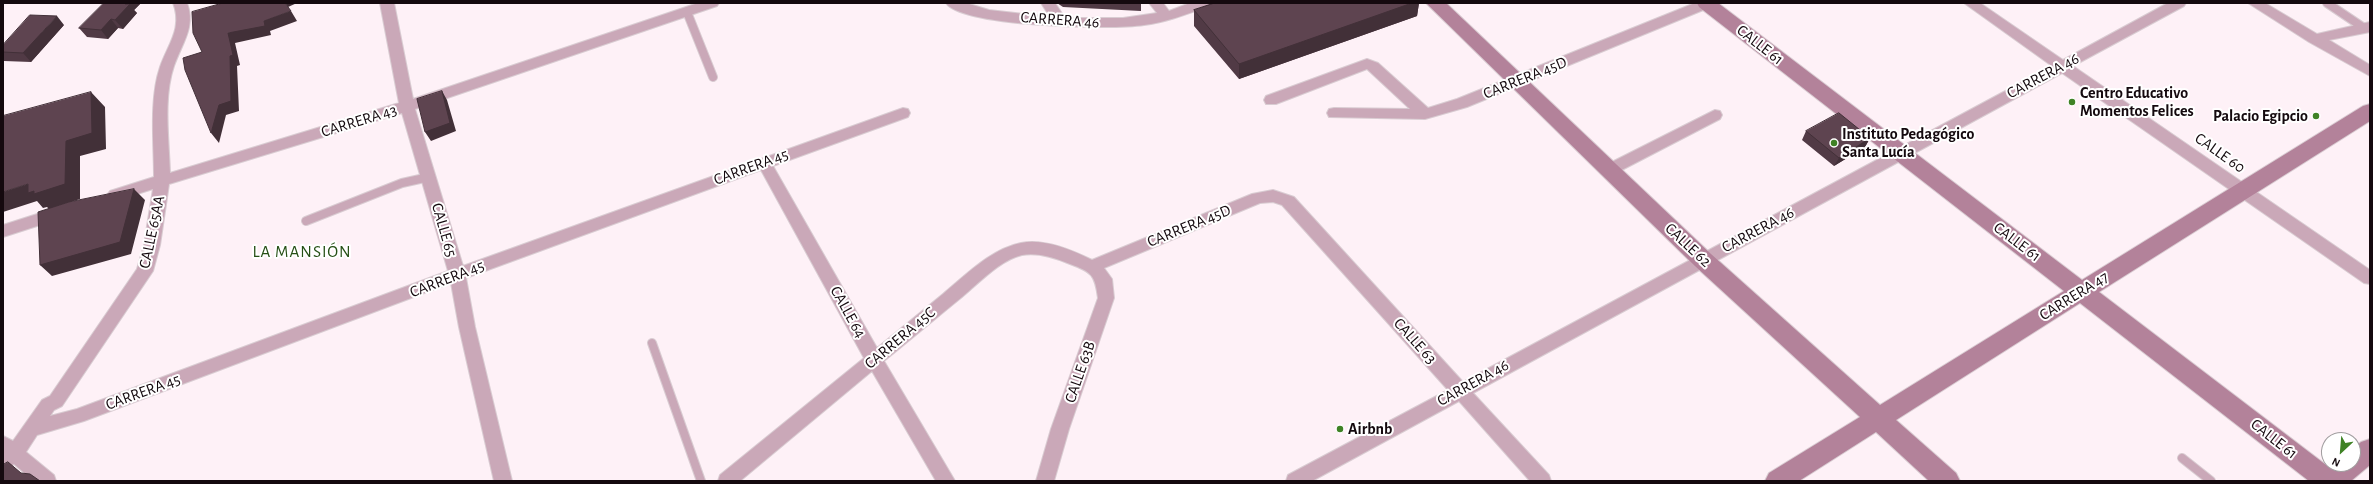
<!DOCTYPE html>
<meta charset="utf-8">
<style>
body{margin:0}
#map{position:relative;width:2373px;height:484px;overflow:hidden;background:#fef1f7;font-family:"Alegreya Sans",sans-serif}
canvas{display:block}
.frame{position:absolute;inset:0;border:4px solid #14090e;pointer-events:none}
.north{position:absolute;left:2321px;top:432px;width:40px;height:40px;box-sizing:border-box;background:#fff;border:1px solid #a19d9f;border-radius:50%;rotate:206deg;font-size:11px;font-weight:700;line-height:16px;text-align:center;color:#14090e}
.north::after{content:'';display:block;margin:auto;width:14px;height:18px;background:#3f8225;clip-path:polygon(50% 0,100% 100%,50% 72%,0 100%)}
</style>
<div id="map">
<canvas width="2373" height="484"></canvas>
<div class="frame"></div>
<div class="north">N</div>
</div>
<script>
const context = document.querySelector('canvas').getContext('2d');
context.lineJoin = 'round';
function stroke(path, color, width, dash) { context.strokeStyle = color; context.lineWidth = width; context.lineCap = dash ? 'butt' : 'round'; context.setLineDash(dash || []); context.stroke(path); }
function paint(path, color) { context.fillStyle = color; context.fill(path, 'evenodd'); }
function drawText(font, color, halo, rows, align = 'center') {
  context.font = font + ' "Alegreya Sans",sans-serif'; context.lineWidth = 4; context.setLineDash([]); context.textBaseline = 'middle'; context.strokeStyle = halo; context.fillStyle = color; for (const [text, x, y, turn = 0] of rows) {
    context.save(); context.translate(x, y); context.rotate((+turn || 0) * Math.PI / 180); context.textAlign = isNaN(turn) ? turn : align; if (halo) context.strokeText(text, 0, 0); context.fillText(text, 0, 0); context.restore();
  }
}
const lane = new Path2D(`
 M2327 3 2364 28
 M687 12 713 77
 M306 221 402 183 429 177
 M652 343 701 481
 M2182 458 2211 481`);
const street = new Path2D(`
 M173 3H187C196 27 182 43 174 66 163 98 169 139 170 173L399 103 380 3H394L413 99 698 3H719L717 6 415 109 463 266 903 108 908 109 910 113 908 117 773 166 877 348C899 330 921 312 943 294 966 275 991 249 1021 243 1044 238 1072 250 1092 260L1252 194 1273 190 1294 197 1463 382 2052 66 1964 3H1980L2063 60 2168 3H2186L2184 6 2073 66 2370 270V284L2364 283 2062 73 1473 393 1549 475 1551 481H1530L1459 401 1312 481H1286L1288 475 1448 390 1282 205 1273 202 1260 203 1104 268 1112 279 1114 298 1069 429 1054 481H1036L1051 429 1098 298C1095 275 1092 272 1070 264 1056 258 1037 252 1022 255 1000 260 979 283 962 297 936 318 910 340 884 361L955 481H936L872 371 740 481H718L720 475 864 358 761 170 466 278 475 327 512 481H494L459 327 451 283 84 421 37 435 26 452 54 475 56 481H34L14 464 3 470V436L13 441 42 400 50 396 137 269 144 245 153 189 115 201 110 199 107 195 110 191 154 177C154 143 149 99 160 67 168 44 183 28 173 3ZM402 113 448 271 77 409 50 416 54 410 62 406 153 271 160 245 169 184Z
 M946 3H966L989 10 1050 17 1041 3H1055L1065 18H1123L1157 13 1149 3H1163L1169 11 1190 3H1211L1209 6C1187 14 1167 22 1144 25 1114 30 962 27 946 3Z
 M1695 3H1715L1713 6 1467 107 1425 119 1329 117 1327 113 1329 109 1334 108 1410 109 1367 69 1276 104H1266L1264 100 1266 96 1367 59 1378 63 1428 108 1457 99Z
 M2248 3H2265L2317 34 2370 22V32L2329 40 2370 65V76L2309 42Z
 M1715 110 1720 111 1722 115 1720 119 1614 174H1604L1601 170 1604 166Z
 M59 207 65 209 67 213 65 217 3 237V225Z`);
const secondary = new Path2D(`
 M1426 3H1446L1711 254 1880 405 2064 291 1699 7 1697 3H1718L2082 280 2363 106 2370 104V121L2099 292 2330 468 2334 464H2353V449L2361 442 2370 439V465L2351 481H2309L2080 303 1896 420 1956 473 1960 481H1929L1876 432 1799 481H1765L1769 473 1860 417 1695 266Z`);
stroke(lane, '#d9ccd2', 10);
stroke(street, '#d9ccd2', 2);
stroke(secondary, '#d9ccd2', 2);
stroke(lane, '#caa8b8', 8);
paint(street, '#caa8b8');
paint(secondary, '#b3829a');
paint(new Path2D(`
 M141 3 134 10 137 13 123 29 118 28 108 39 87 37 79 28Z
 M1023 3H1040V4Z
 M1057 3H1141V11L1063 7Z
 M1211 3H1419L1417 16 1239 79 1194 26V10L1211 4Z
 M64 25 31 62 4 61 3 59V45Z
 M1806 131 1870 138 1865 147 1834 166 1802 140Z`), '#513a45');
paint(new Path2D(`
 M126 3H141L134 10 137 13 123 29 115 20Z
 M285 3H297L288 7Z
 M1412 3H1419L1417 16 1239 79V64Z
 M291 11 297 21 270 31 271 35 235 43 240 65 237 66 239 111 226 115 219 143 211 133 228 33Z
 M57 16 64 25 31 62 23 53Z
 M111 19 118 28 108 39 101 30Z
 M442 91 447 100 456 131 431 141 425 132Z
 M91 92 105 107 106 149 80 156V199L49 209 47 207 43 208 37 201 3 212V192L28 184 66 141Z
 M1870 138 1865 147 1834 166 1839 158Z
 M134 189 145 200 131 254 52 276 40 265Z`), '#423038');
const building = new Path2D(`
 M104 3H126L125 4H130L115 20 111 19 101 30 79 28Z
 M223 3H285L291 11 264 21 265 26 228 33 233 55 230 56 231 101 219 105 211 133 185 70 183 58 202 52 193 33 192 12Z
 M1215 3H1412L1239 64 1194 10Z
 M30 15 57 16 23 53 3 52V45Z
 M442 91 450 123 425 132 417 99Z
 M91 92 92 133 66 141 65 184 34 194V191L28 193V184L3 192V116Z
 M1839 113 1870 138 1839 158 1806 131Z
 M134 189 120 242 40 265 38 212 69 202Z
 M8 462 21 473 30 474 40 481H3V465Z`);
paint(building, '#5e4450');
stroke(building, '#423038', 1);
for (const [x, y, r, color] of [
 [2072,102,4,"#3f8225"],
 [2316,116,4,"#3f8225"],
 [1834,143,4,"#3f8225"],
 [1340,429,4,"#3f8225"]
]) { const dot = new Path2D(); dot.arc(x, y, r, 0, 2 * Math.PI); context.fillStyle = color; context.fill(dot); stroke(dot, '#fff', 1.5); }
drawText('16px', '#14090e', '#fff', [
 ["CARRERA 46",1060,20,4],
 ["CALLE 61",1760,45,38],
 ["CARRERA 46",2043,76,-28],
 ["CARRERA 45D",1525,78,-22],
 ["CARRERA 43",359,121,-17],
 ["CALLE 60",2220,153,35],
 ["CARRERA 45",751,167,-20],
 ["CARRERA 45D",1189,226,-22],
 ["CALLE 65",444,230,74],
 ["CARRERA 46",1758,230,-28],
 ["CALLE 65AA",152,232,-78],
 ["CALLE 61",2017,242,37],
 ["CALLE 62",1688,245,43],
 ["CARRERA 45",447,279,-21],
 ["CARRERA 47",2074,296,-32],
 ["CALLE 64",848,312,61],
 ["CARRERA 45C",900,338,-40],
 ["CALLE 63",1415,341,48],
 ["CALLE 63B",1080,372,-71],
 ["CARRERA 46",1473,383,-29],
 ["CARRERA 45",143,392,-20],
 ["CALLE 61",2274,439,38]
]);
drawText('bold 16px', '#14090e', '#fff', [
 ["Centro Educativo",2080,93],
 ["Momentos Felices",2080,111],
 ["Palacio Egipcio",2308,116,"right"],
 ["Instituto Pedagógico",1842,134],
 ["Santa Lucía",1842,152],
 ["Airbnb",1348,429]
], 'left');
context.letterSpacing = '1px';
drawText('17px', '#254f15', '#fff', [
 ["LA MANSIÓN",302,252]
]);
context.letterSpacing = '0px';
</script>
